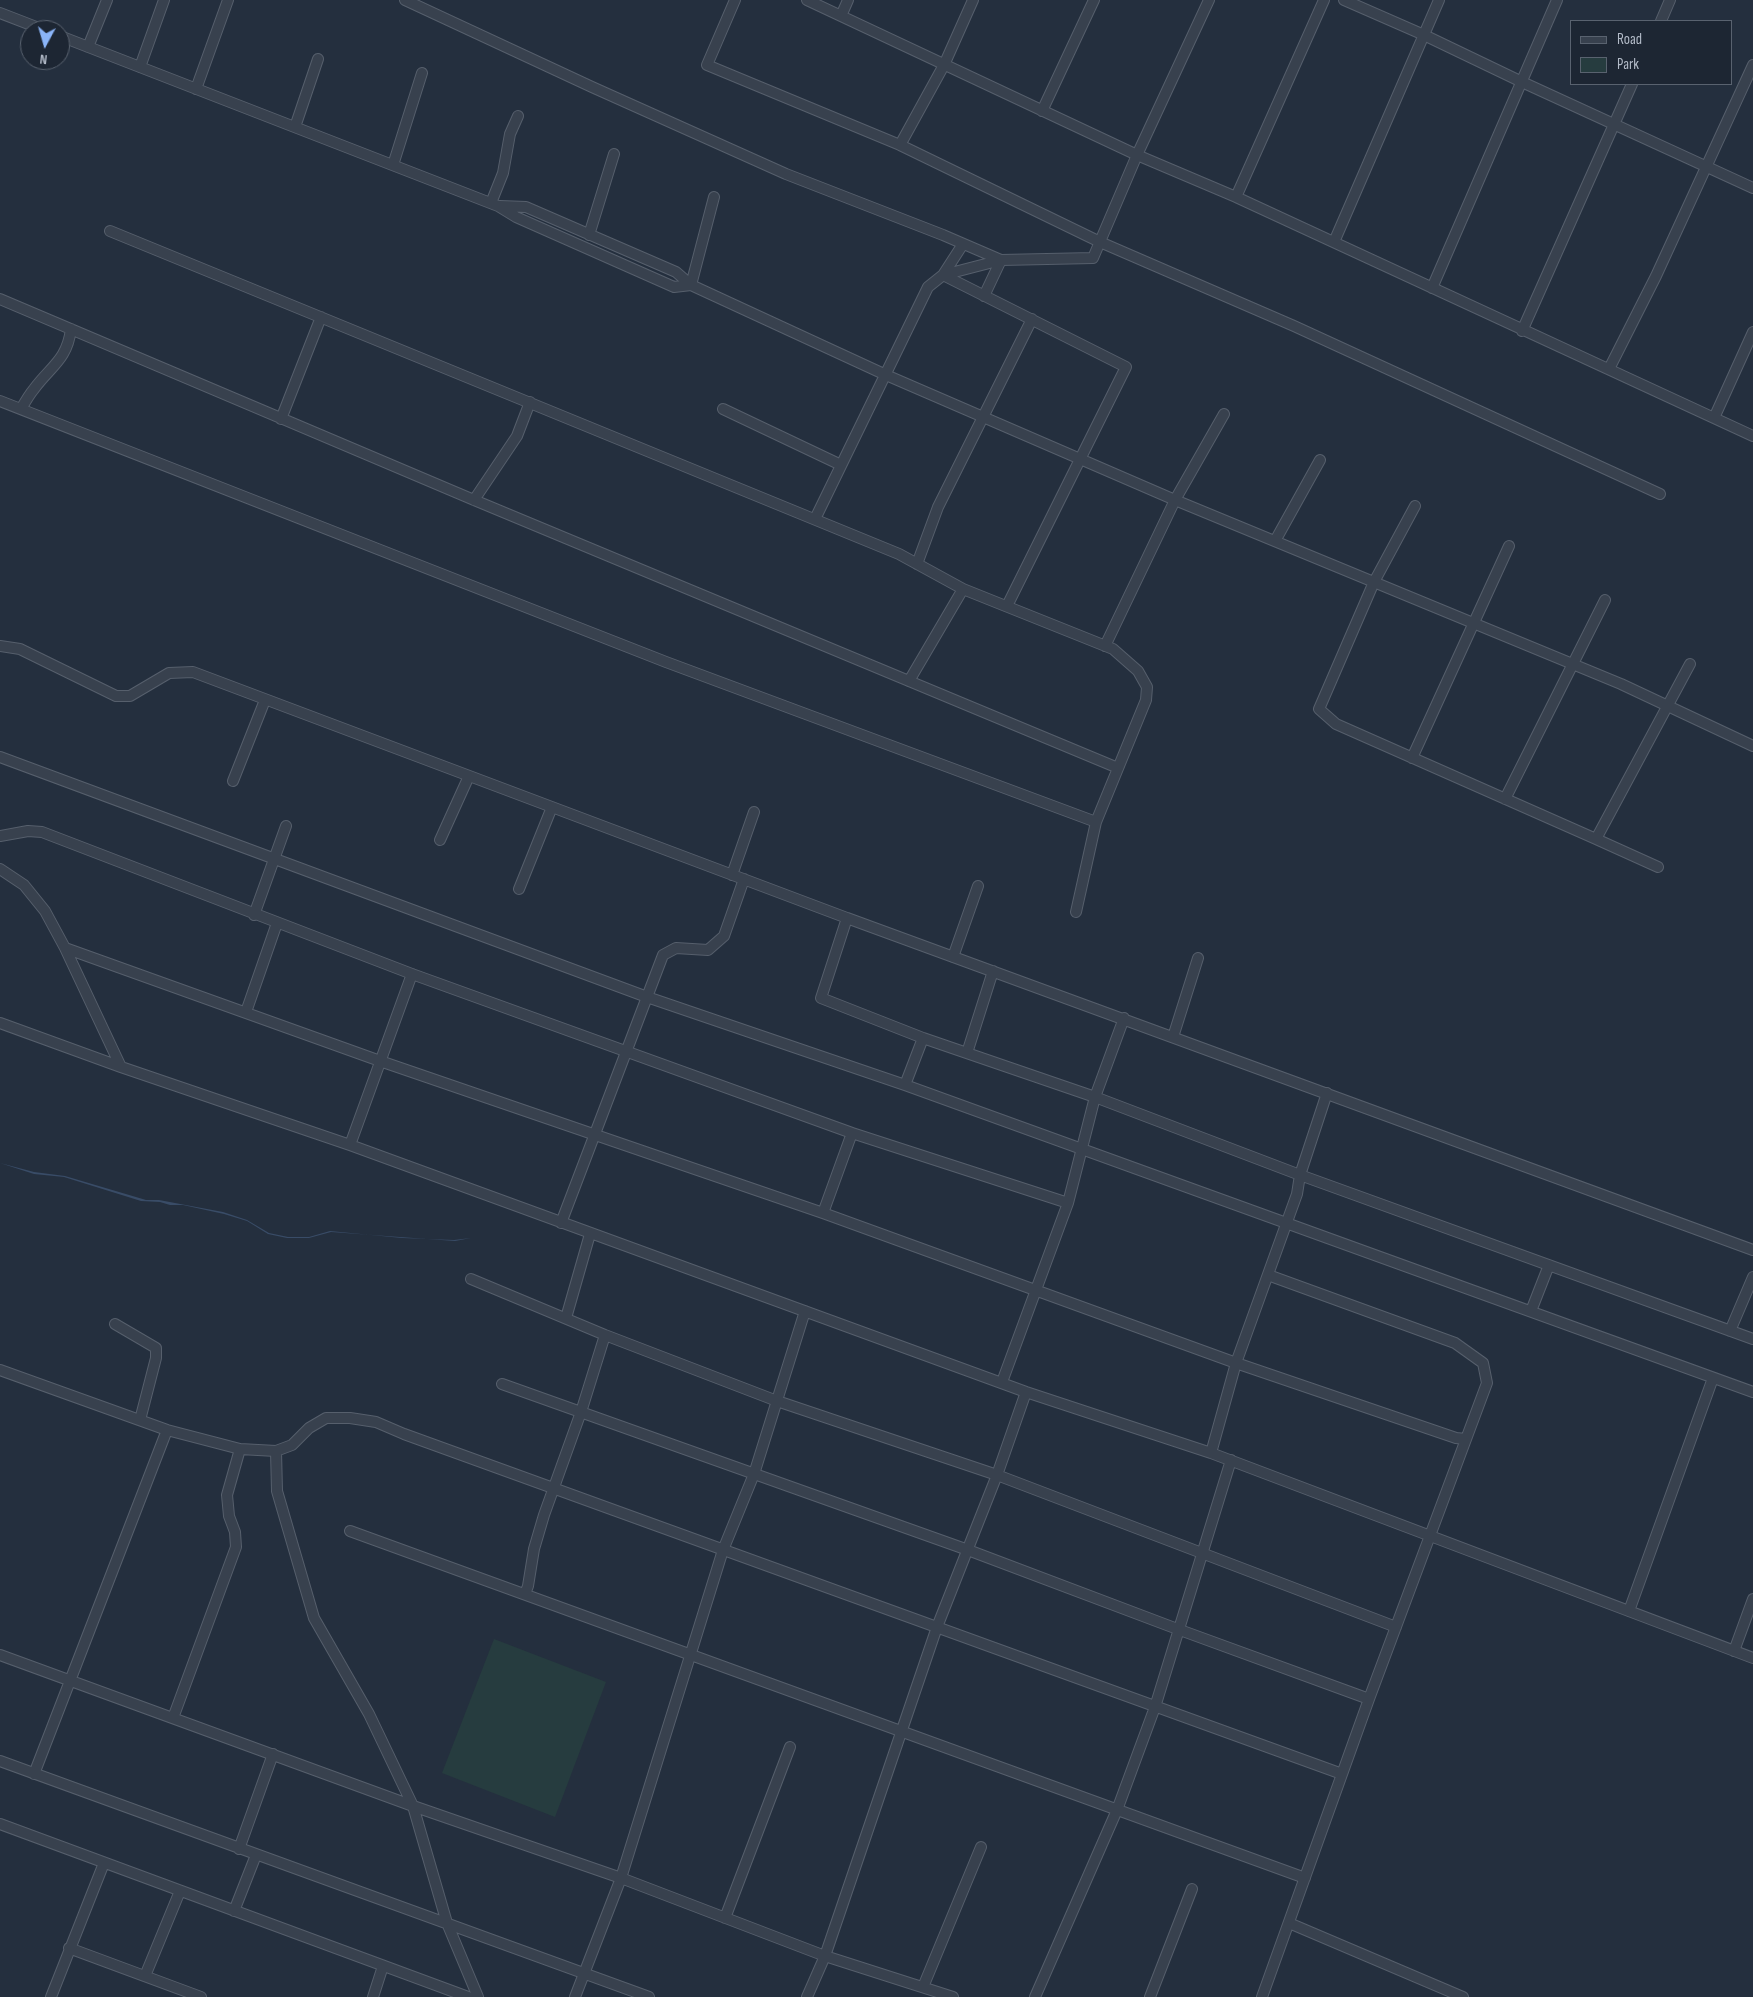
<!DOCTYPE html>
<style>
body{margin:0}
#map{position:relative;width:1753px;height:1997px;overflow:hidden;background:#242f3e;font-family:"Sofia Sans Condensed",sans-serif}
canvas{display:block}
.legend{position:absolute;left:1570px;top:20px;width:162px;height:65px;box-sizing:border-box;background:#1d2633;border:1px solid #59626f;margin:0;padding:6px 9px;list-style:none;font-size:15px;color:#b4bcc9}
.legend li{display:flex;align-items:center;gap:10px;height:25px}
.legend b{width:25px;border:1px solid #59626f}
.north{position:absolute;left:20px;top:20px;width:50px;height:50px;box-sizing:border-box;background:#1d2633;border:1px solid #59626f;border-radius:50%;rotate:186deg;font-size:14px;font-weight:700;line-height:20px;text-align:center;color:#b4bcc9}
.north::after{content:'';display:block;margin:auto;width:18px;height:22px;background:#8ab4f8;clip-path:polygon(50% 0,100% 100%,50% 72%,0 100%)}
</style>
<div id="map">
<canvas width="1753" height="1997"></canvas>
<ul class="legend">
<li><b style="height:6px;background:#38414e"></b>Road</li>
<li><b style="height:14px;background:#263c3f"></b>Park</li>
</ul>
<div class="north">N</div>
</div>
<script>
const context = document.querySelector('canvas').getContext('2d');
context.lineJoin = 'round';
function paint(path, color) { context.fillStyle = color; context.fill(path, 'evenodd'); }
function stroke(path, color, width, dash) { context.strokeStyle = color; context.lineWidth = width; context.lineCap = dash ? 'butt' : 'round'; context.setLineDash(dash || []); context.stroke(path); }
paint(new Path2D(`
 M494 1639 606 1682 555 1817 442 1773Z`), '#263c3f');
paint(new Path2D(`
 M0 1163 34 1172 65 1176 146 1200H159L223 1212 247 1220 269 1233 288 1237H309L330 1231 402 1238 454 1240 471 1238 455 1241 331 1232 309 1238H287L268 1234 247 1221 224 1214 183 1205H170L160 1202 141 1201 64 1177 34 1174Z`), '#394c67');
const minor = new Path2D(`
 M405 0 592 87 786 174 943 235 1001 260 1093 258 1137 155 1209 0
 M735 0 707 65 900 145 1100 242 1294 326 1660 494
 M807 0 1137 155 1236 197 1753 436
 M1344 0 1424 35 1522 82 1753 188
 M0 13 44 30
 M841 16 848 0
 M1661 21 1670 0
 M60 36 498 206 516 217 674 287 691 285 886 375 1175 500 1621 684 1753 746
 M88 47 107 0
 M140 67 164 0
 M196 89 228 0
 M1042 111 1094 0
 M295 127 318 59
 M900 145 944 65 973 0
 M393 165 422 73
 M1236 197 1324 0
 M491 203 503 173 510 134 518 116
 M500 206 526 207 676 272 691 285 714 197
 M110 231 899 554 963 589 1113 649 1138 671 1147 687 1146 700 1096 822 1076 912
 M589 235 614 154
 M1334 242 1439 0
 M963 244 943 275 1126 367 1007 606
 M1432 288 1557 0
 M0 299 474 500 1118 768
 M1522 331 1632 84
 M1609 369 1656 276 1753 65
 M0 401 666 662 1096 822
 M21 409C25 402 29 395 34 389 51 366 67 360 71 329
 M723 409 841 465
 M1714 418 1753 332
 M281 419 321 317
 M474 500 517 436 530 402
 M1415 506 1374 582 1319 709 1336 724 1596 839 1690 664
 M815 519 928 287 943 275 1001 260 984 296
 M1275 541 1320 460
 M917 564 938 507 1032 319
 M0 646 20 649 116 696H130L169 673 193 672 847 918
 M1105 646 1175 500 1224 414
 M909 681 963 589
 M0 757 647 997 905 1085 1753 1392
 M1412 758 1509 546
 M233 781 265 700
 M1505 799 1605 600
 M0 836 28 831 42 832 412 974 852 1133 1068 1203
 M1596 839 1658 867
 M440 840 469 776
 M0 869 24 885 45 911 65 948 121 1067
 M732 875 754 812
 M519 889 552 807
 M254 915 286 826
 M65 948 380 1061 823 1213 1236 1363 1456 1438 1466 1439
 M953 957 978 886
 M246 1012 277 923
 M0 1023 121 1067 350 1145 1026 1392 1211 1453 1753 1658
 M1173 1037 1198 958
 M923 1038 821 998 847 918 1753 1250
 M967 1053 993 971
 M905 1085 923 1038 1095 1097 1300 1175 1753 1339
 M350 1145 412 974
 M823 1213 852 1133
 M561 1223 663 955 676 948 708 950 724 936 744 879
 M471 1279 605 1335 777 1401 997 1475 1396 1627
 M1531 1311 1549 1265
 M566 1318 590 1234
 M115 1324 156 1348V1358L140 1420
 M1730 1331 1753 1277
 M0 1370 167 1430 240 1449 276 1451 292 1445 309 1428 326 1418H350L376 1422 404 1434 1342 1774
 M1002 1382 1068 1203 1095 1097 1124 1018
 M502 1384 968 1550 1180 1630 1369 1699
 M276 1451 277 1491 314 1618 369 1714 413 1806 447 1923 478 1997
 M1211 1453 1236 1363 1297 1194 1300 1175 1327 1093
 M350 1531 1305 1878
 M525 1594 528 1586 534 1549 544 1515 581 1412 605 1335
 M1629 1611 1713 1378
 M1734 1651 1753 1599
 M0 1655 413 1806 621 1878 825 1956 953 1997
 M173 1718 236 1547 235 1532 229 1516 227 1495 240 1449
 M0 1761 649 1997
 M34 1774 167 1430
 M0 1824 468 1997
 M239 1849 273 1754
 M234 1911 256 1855
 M725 1918 790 1747
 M1289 1923 1463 1997
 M69 1948 201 1997
 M145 1976 180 1891
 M923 1987 981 1847
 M51 1997 104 1863
 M373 1997 383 1966
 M575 1997 621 1878 723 1550 754 1474 805 1311
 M807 1997 825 1956 937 1627 997 1475 1026 1392
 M1035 1997 1117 1810 1155 1707 1231 1460
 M1150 1997 1192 1889
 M1262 1997 1369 1699 1487 1383 1483 1363 1455 1343 1268 1275`);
stroke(minor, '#565f6c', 12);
stroke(minor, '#38414e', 10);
</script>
